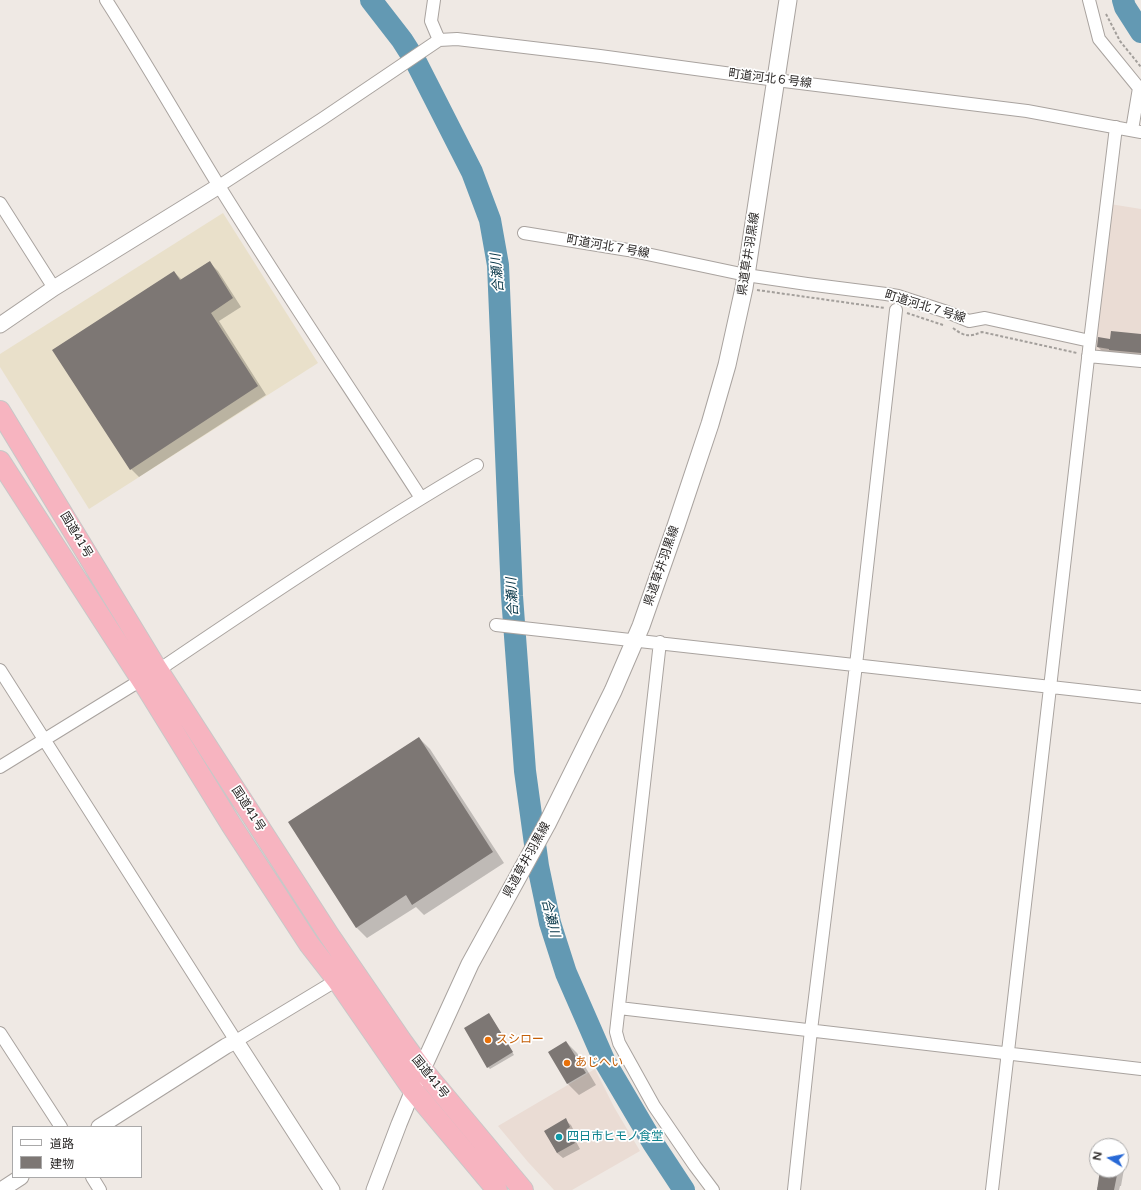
<!DOCTYPE html>
<meta charset="utf-8">
<style>
body{margin:0}
#map{position:relative;width:1141px;height:1190px;overflow:hidden;background:#efe9e4;font-family:"Varela Round","Noto Sans JP",sans-serif}
canvas{display:block}
.legend{position:absolute;left:12px;top:1126px;width:130px;height:52px;box-sizing:border-box;background:#fff;border:1px solid #aaa9a9;margin:0;padding:5px 7px;list-style:none;font-size:12px;color:#2b2827}
.legend li{display:flex;align-items:center;gap:8px;height:20px}
.legend b{width:20px;border:1px solid #aaa9a9}
.north{position:absolute;left:1089px;top:1138px;width:40px;height:40px;box-sizing:border-box;background:#fff;border:1px solid #aaa9a9;border-radius:50%;rotate:280deg;font-size:11px;font-weight:700;line-height:16px;text-align:center;color:#2b2827}
.north::after{content:'';display:block;margin:auto;width:14px;height:18px;background:#2869d6;clip-path:polygon(50% 0,100% 100%,50% 72%,0 100%)}
</style>
<div id="map">
<canvas width="1141" height="1190"></canvas>
<ul class="legend">
<li><b style="height:5px;background:#fff"></b>道路</li>
<li><b style="height:11px;background:#7d7774"></b>建物</li>
</ul>
<div class="north">N</div>
</div>
<script>
const context = document.querySelector('canvas').getContext('2d');
context.lineJoin = 'round';
function paint(path, color) { context.fillStyle = color; context.fill(path, 'evenodd'); }
function stroke(path, color, width, dash) { context.strokeStyle = color; context.lineWidth = width; context.lineCap = dash ? 'butt' : 'round'; context.setLineDash(dash || []); context.stroke(path); }
function drawText(font, color, halo, rows, align = 'center') {
  context.font = font + ' "Varela Round","Noto Sans JP",sans-serif'; context.lineWidth = 3.5; context.setLineDash([]); context.textBaseline = 'middle'; context.strokeStyle = halo; context.fillStyle = color; for (const [text, x, y, turn = 0] of rows) {
    context.save(); context.translate(x, y); context.rotate((+turn || 0) * Math.PI / 180); context.textAlign = isNaN(turn) ? turn : align; if (halo) context.strokeText(text, 0, 0); context.fillText(text, 0, 0); context.restore();
  }
}
paint(new Path2D(`
 M1110 204 1141 209V358L1097 353 1093 346Z
 M595 1069 614 1107 640 1151 572 1190H554L528 1162 498 1126Z`), '#eadcd4');
paint(new Path2D(`
 M223 213 318 363 89 509 0 367V354Z`), '#e9e0ca');
paint(new Path2D(`
 M209 262 218 271 241 307 219 321 266 395 139 477 131 469 174 272 182 280Z
 M1141 335V360L1105 354 1098 347 1111 340Z
 M419 738 430 749 504 863 424 915 416 907 367 938 356 927Z
 M489 1014 514 1055 490 1069 488 1067Z
 M566 1042 577 1053 596 1085 579 1095 568 1084 549 1052Z
 M565 1120 571 1125 575 1133 572 1134 580 1149 563 1158 557 1153 545 1131Z
 M1121 1166 1124 1169 1121 1186H1120L1119 1190H1097V1187L1099 1188 1101 1170H1121Z`), '#0003');
stroke(new Path2D(`
 M371 0 402 40 416 62 472 172 490 220 498 265 512 596 525 771 538 866 550 923 566 973 604 1060 653 1143 684 1190
 M1123 0 1125 7 1141 32`), '#6399b3', 22);
paint(new Path2D(`
 M210 261 233 298 211 313 258 386 130 470 52 350 174 271 180 280Z
 M1111 331 1141 334V353L1109 350V349L1097 347 1098 337 1110 339Z
 M419 737 493 852 412 905 406 895 356 928 288 822Z
 M489 1013 513 1052 487 1068 464 1028Z
 M566 1041 586 1073 567 1084 548 1052Z
 M566 1118 570 1127 567 1129 575 1143 557 1153 544 1131Z
 M1100 1170H1118L1114 1190H1097Z`), '#7d7774');
const minor = new Path2D(`
 M106 0C145 61 181 124 219 186 284 291 354 394 421 498
 M434 0 431 21 439 40 457 39 600 56 776 80 1027 111 1141 132
 M1089 0 1099 39 1139 88 1132 130
 M219 186 322 119 439 40
 M0 203 54 288
 M524 233 628 250 746 275 807 284 886 294 898 296 947 312 969 321 985 318 1090 341 1116 127
 M1088 356 1141 361
 M496 625 1141 697
 M660 642 616 1032 619 1043 654 1106 695 1166 713 1190
 M166 665C268 596 371 527 477 465
 M0 670 236 1041 337 980
 M0 767 133 685
 M619 1008 1141 1069
 M0 1033 61 1127
 M92 1177 100 1190
 M794 1190 811 1030 856 665 896 310
 M992 1190 1090 341`);
const tertiary = new Path2D(`
 M0 325 54 288 219 186
 M99 1127 226 1046 236 1041 332 1190
 M1 1190 21 1177
 M374 1190 399 1124 413 1090`);
const secondary = new Path2D(`
 M417 1080 470 964 547 824 613 691 641 626 676 526 710 424 727 365 744 288 788 0`);
const trunk = new Path2D(`
 M0 411 154 664 329 935 401 1040 422 1069 523 1190
 M0 461 148 690 232 826 309 944 337 980 413 1090 497 1190`);
stroke(minor, '#a9a39f', 14);
stroke(tertiary, '#a9a39f', 17);
stroke(secondary, '#a9a39f', 19);
stroke(trunk, '#c8c7c7', 22);
stroke(new Path2D(`
 M1106 14 1120 41 1141 67
 M757 290 885 308
 M907 313 943 325
 M953 328C965 337 969 337 982 332L1077 353`), '#a39f9b', 2, [3, 2]);
stroke(minor, '#fff', 12);
stroke(tertiary, '#fff', 15);
stroke(secondary, '#fff', 17);
stroke(trunk, '#f7b4c0', 20);
for (const [x, y, r, color] of [
 [488,1040,4,"#e8710a"],
 [567,1063,4,"#e8710a"],
 [559,1137,4,"#0f9aa8"]
]) { const dot = new Path2D(); dot.arc(x, y, r, 0, 2 * Math.PI); context.fillStyle = color; context.fill(dot); stroke(dot, '#fff', 1.5); }
drawText('12px', '#2b2827', '#fff', [
 ["町道河北６号線",770,79,7],
 ["町道河北７号線",608,247,10],
 ["県道草井羽黒線",749,254,-81],
 ["町道河北７号線",925,307,17],
 ["国道41号",76,535,59],
 ["県道草井羽黒線",662,566,-71],
 ["国道41号",248,809,57],
 ["県道草井羽黒線",527,860,-61],
 ["国道41号",430,1077,51]
]);
drawText('12px', '#c56008', '#fff', [
 ["スシロー",496,1040],
 ["あじへい",575,1063]
], 'left');
drawText('12px', '#0d838f', '#fff', [
 ["四日市ヒモノ食堂",567,1137]
], 'left');
drawText('italic 13px', '#003143', '#fff', [
 ["合瀬川",498,273,-95],
 ["合瀬川",513,597,-93],
 ["合瀬川",550,918,76]
]);
</script>
